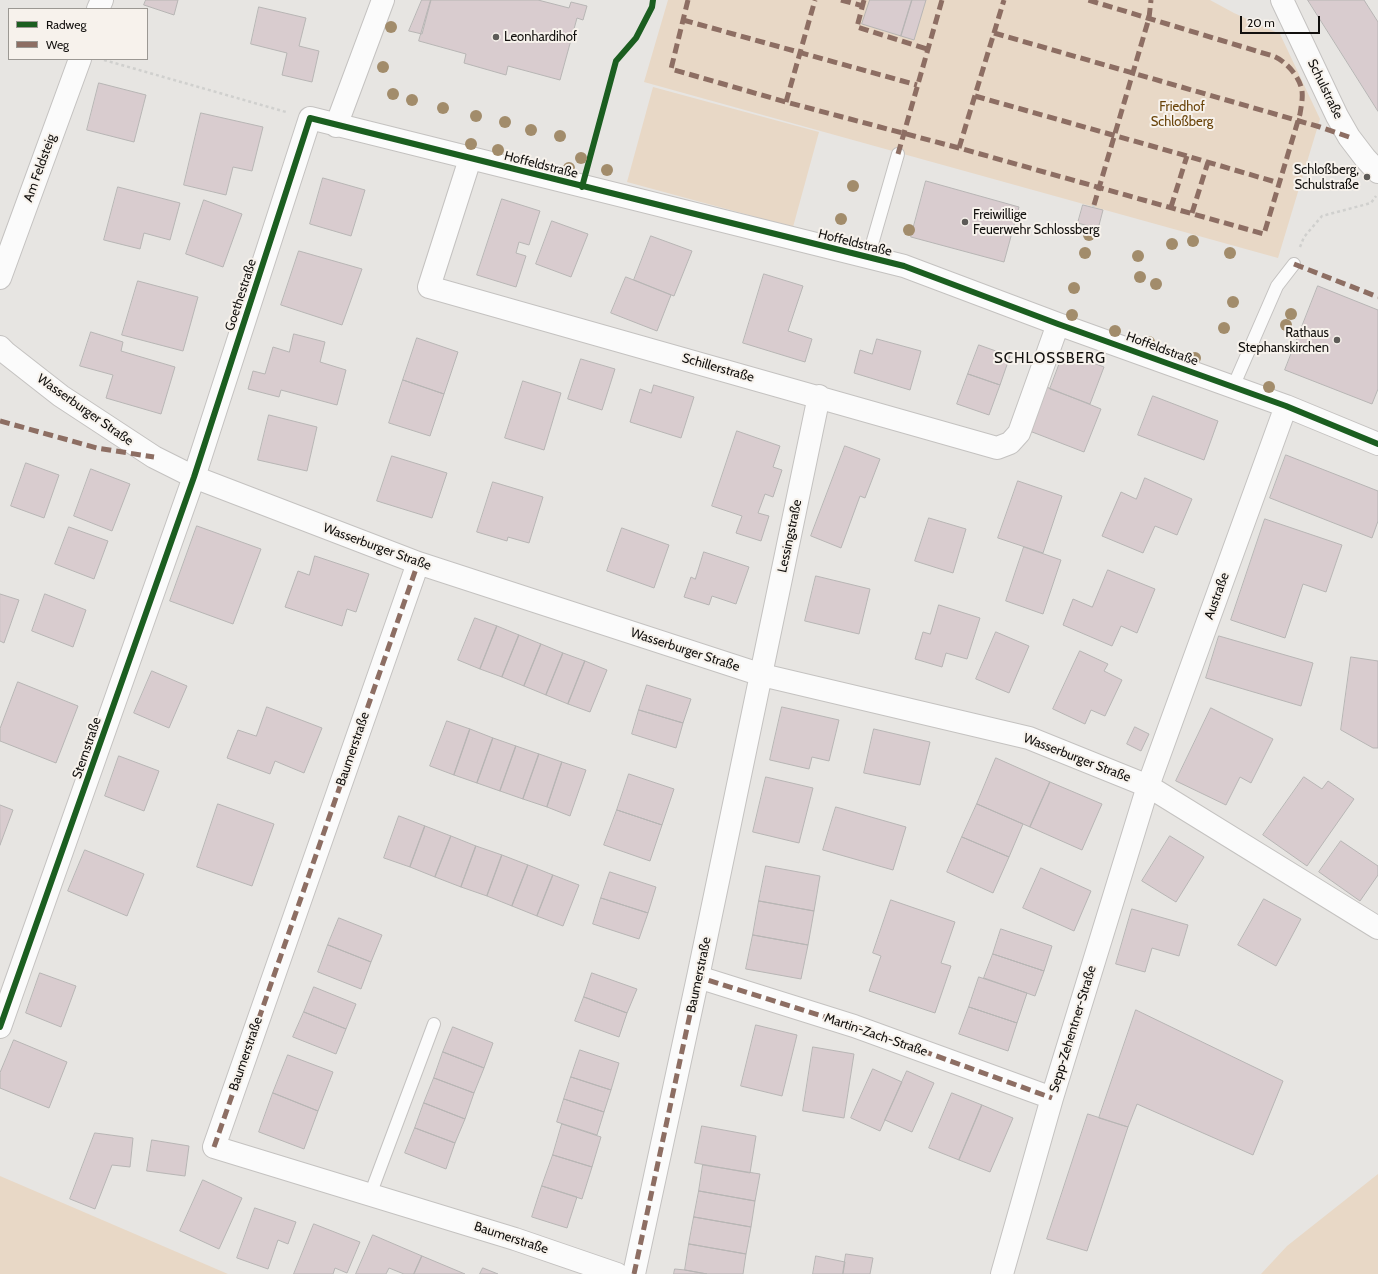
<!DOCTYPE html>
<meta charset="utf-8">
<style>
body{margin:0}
#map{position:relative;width:1378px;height:1274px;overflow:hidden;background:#e7e5e2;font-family:Cabin,sans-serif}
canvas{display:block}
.legend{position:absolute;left:8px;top:8px;width:140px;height:52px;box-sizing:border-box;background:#f7f2ec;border:1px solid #9b9893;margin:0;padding:5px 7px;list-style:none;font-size:12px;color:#12100e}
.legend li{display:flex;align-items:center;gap:8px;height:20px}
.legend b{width:20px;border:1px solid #9b9893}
.scale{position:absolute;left:1240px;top:16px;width:80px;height:18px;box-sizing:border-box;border:2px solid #12100e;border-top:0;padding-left:5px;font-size:12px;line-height:14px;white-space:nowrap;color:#12100e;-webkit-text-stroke:3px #f7f2ec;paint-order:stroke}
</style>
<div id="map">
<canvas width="1378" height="1274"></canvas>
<ul class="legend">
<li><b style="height:5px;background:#1b5e20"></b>Radweg</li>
<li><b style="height:5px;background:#8d6e63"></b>Weg</li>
</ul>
<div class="scale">20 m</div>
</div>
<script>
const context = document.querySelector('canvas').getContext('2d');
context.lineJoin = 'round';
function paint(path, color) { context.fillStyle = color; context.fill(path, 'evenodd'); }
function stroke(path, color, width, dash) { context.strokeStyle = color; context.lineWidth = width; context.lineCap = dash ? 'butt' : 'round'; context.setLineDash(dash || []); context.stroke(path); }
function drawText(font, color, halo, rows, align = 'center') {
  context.font = font + ' Cabin,sans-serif'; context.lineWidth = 4; context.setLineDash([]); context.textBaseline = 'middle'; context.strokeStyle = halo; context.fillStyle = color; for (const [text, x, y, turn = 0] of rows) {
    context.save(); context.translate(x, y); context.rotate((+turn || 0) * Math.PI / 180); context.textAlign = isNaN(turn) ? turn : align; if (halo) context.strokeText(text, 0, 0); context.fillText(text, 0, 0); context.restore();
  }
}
paint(new Path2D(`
 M668 0H1210L1234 13 1280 34 1320 119 1278 258 644 82Z
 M653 87 819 132 793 227 627 182Z
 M1378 1174V1274H1261L1287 1246Z
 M0 1176 228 1274H0Z`), '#e8d8c6');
const building = new Path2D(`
 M146 0H178L174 15 144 5Z
 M422 0H431L422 34 409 31Z
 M431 0H538L569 8 571 2 587 6 583 20 577 18 560 80 508 66 506 75 464 63 466 54 419 41Z
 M870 0H912L901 36 862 24Z
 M912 0H926L914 40 901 36Z
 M1308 0H1364L1378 22V111Z
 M259 7 306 18 299 46 319 51 312 82 282 75 287 53 251 44Z
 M99 83 146 95 134 142 87 130Z
 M201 113 263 127 252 171 233 167 226 195 184 185Z
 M323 178 365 190 351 236 310 224Z
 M926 181 1019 207 1004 262 911 237Z
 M118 187 180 203 170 240 144 233 140 249 104 240Z
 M502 199 540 211 529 245 519 242 516 253 526 256 516 287 477 275Z
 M204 200 242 214 223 267 186 254Z
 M1083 205 1103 210 1098 229 1078 223Z
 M552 221 588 234 571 277 536 264Z
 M651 236 692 251 674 296 634 280Z
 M299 251 362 269 342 325 281 305Z
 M764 274 803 286 788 331 812 339 805 362 743 343Z
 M626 277 671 295 657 331 611 313Z
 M138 281 198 297 183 351 122 335Z
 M1318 286 1378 310V389L1372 404 1285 370Z
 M91 332 123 342 121 351 175 367 161 414 106 398 113 375 80 366Z
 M294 334 325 342 320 362 346 370 337 405 281 390 279 397 248 389 253 371 265 374 273 347 289 352Z
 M417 338 458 352 444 394 403 380Z
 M877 339 921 351 910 390 854 373 860 350 872 354Z
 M979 345 1010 356 1000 385 968 374Z
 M1064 352 1104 367 1090 404 1050 389Z
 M581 359 615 369 602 410 568 399Z
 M968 374 1000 385 989 415 957 404Z
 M403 380 444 394 430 436 389 423Z
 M523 381 561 393 544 450 505 438Z
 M654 385 694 397 681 438 630 422 640 389 651 393Z
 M1044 386 1101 409 1084 452 1027 430Z
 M1153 396 1218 421 1204 460 1138 435Z
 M269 415 317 427 307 471 258 460Z
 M737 431 780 446 773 467 782 470 773 497 765 494 758 513 769 516 761 541 736 533 742 516 712 506Z
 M845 446 880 459 865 498 860 496 841 548 811 536Z
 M1286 455 1378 491V521L1372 538 1270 498Z
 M392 456 447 473 432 518 377 501Z
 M26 463 59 475 44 518 11 506Z
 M91 469 130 484 112 531 74 516Z
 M1145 478 1192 499 1177 535 1155 526 1143 553 1102 536 1121 492 1136 499Z
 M1018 481 1062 496 1043 553 998 538Z
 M493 482 543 497 529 543 508 537 507 541 477 532Z
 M929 518 966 529 953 573 915 561Z
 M1265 519 1342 545 1326 592 1303 584 1285 638 1231 620Z
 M197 526 261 549 233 624 170 601Z
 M69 527 108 541 94 579 55 564Z
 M622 528 669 545 654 588 607 571Z
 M1024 547 1061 560 1043 614 1006 601Z
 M704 552 749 567 736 604 712 596 709 605 684 597 691 577 695 579Z
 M315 556 369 574 356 612 347 609 342 626 285 607 298 571 309 575Z
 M1108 570 1155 589 1137 633 1121 626 1112 646 1063 625 1073 599 1092 607Z
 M816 576 870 589 859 634 805 621Z
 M0 594 19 600 4 643 0 641Z
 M45 594 86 610 73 647 32 631Z
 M939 605 980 618 967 659 946 653 942 667 915 659 923 632 930 634Z
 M475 618 497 626 480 669 458 660Z
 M497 626 519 635 502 677 480 669Z
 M996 632 1029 646 1009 693 976 679Z
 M519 635 541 644 524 686 502 677Z
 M1219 636 1313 663 1301 706 1206 678Z
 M541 644 563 653 546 695 524 686Z
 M1080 651 1108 664 1104 671 1122 680 1105 716 1091 710 1085 724 1053 709Z
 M563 653 585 661 568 704 546 695Z
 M1351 657 1378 661V748H1373L1341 730Z
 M585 661 607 670 590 712 568 704Z
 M152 671 187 686 169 728 134 713Z
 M18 682 78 706 56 763 0 741V729Z
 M647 685 691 699 683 723 639 710Z
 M267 707 322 728 304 773 275 761 270 774 227 758 238 730 256 736Z
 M782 707 839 720 829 761 812 757 809 769 770 760Z
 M1211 708 1273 739 1251 783 1240 777 1226 805 1176 781Z
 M639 710 683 723 676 748 632 734Z
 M447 721 470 729 454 775 430 766Z
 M1135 727 1149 734 1141 751 1127 744Z
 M470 729 493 738 477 783 454 775Z
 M874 729 930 742 920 785 864 773Z
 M493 738 516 746 500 791 477 783Z
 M516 746 539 754 523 799 500 791Z
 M539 754 562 762 547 807 523 799Z
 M119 756 159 771 144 811 105 796Z
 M996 758 1050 782 1030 827 977 804Z
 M562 762 586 770 570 816 547 807Z
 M629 774 674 789 662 825 617 810Z
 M766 777 813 788 799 843 753 832Z
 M1304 777 1322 789 1328 781 1354 799 1307 866 1263 835Z
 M1050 782 1102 804 1082 850 1030 827Z
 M218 804 274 824 252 886 197 867Z
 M977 804 1023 824 1009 857 962 837Z
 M0 805 13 810 0 845Z
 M836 807 906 827 893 870 823 850Z
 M617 810 662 825 650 861 604 845Z
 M399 816 425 826 410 867 384 858Z
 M425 826 451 836 435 877 410 867Z
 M451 836 476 846 461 887 435 877Z
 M1170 836 1204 857 1176 902 1142 881Z
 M962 837 1009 857 993 893 947 872Z
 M1341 841 1378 866V875L1360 901 1319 872Z
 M476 846 502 855 487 896 461 887Z
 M85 850 144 874 127 916 68 891Z
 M502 855 528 865 512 906 487 896Z
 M528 865 553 875 537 916 512 906Z
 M766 866 820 876 814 911 759 901Z
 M1041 868 1091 891 1074 931 1023 908Z
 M610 872 656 887 648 913 601 898Z
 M553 875 579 885 563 926 537 916Z
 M601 898 648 913 639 939 593 924Z
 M1264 899 1301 919 1276 966 1238 945Z
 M891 900 955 922 941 963 951 966 935 1013 869 991 881 956 873 953Z
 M759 901 814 911 808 945 753 935Z
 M1132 909 1188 925 1179 956 1152 948 1145 972 1116 964Z
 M339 918 382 935 371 962 328 945Z
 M1001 929 1052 946 1044 971 993 954Z
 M753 935 808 945 801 979 746 969Z
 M328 945 371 962 361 989 318 972Z
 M993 954 1044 971 1035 996 984 978Z
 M40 973 76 986 61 1027 26 1013Z
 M592 973 637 989 627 1013 584 997Z
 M979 977 1027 993 1017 1023 969 1007Z
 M314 987 356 1004 346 1029 304 1012Z
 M584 997 627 1013 619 1037 575 1021Z
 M969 1007 1017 1023 1008 1051 959 1034Z
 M1136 1010 1283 1081 1253 1155 1137 1104 1128 1127 1099 1118Z
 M304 1012 346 1029 336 1054 293 1037Z
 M756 1025 797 1035 782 1096 741 1086Z
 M453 1027 493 1043 484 1068 443 1052Z
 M14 1040 67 1062 49 1108 0 1088V1073Z
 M813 1047 854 1054 844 1118 803 1111Z
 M580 1050 619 1063 611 1090 571 1077Z
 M443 1052 484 1068 474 1093 434 1078Z
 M288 1055 333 1072 318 1111 273 1093Z
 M873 1069 902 1082 880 1131 851 1118Z
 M907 1071 934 1083 912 1132 885 1120Z
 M571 1077 611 1090 604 1112 564 1099Z
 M434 1078 474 1093 465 1119 424 1103Z
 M273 1093 318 1111 304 1149 259 1132Z
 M952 1093 982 1105 959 1160 929 1148Z
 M564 1099 604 1112 597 1135 557 1122Z
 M424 1103 465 1119 455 1143 415 1128Z
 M982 1105 1013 1118 990 1172 959 1160Z
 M1088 1114 1128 1127 1087 1251 1047 1239Z
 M562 1124 601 1137 592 1167 553 1155Z
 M702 1126 756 1136 750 1173 695 1163Z
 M415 1128 455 1143 446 1169 405 1153Z
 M95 1133 133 1138 130 1167 112 1165 95 1209 70 1199Z
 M152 1140 189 1146 185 1176 147 1171Z
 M553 1155 592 1167 582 1199 542 1186Z
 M703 1165 760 1174 755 1201 699 1191Z
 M203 1180 242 1198 219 1249 180 1231Z
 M542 1186 577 1197 567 1228 532 1217Z
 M699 1191 755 1201 751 1227 694 1217Z
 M255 1208 296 1222 288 1244 278 1240 268 1269 237 1258Z
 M694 1217 751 1227 746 1254 689 1244Z
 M314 1224 360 1242 347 1273 335 1268 333 1274H294Z
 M373 1235 422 1256 414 1274H404L389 1268 386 1274H356Z
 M689 1244 746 1254 743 1274H707L685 1270Z
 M846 1254 873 1258 870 1274H843Z
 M422 1256 465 1274H414Z
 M816 1256 845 1262 843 1274H813Z
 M483 1268 498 1274H480Z
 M675 1269 685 1270 707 1274H674Z`);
paint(building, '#d9cccf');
stroke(building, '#b7b5b4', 1);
const lane = new Path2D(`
 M868 258 898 154
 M1233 387 1277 286 1294 264
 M370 1195 434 1024`);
const street = new Path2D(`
 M1282 0 1337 116 1349 137 1365 158 1378 172
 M98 9 102 0
 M336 126 383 0
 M470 159 429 287 997 448 1010 443 1019 433 1058 324
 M0 278 80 59
 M0 347 6 353 61 396 154 457 194 477 418 563 762 675 1029 738 1148 786 1378 928
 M418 563 214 1147 515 1239 617 1274
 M698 977 854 1026 1052 1098
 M0 1027 194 477 310 118 904 266 1058 324 1286 406 1378 444
 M634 1274 698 977 819 396
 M1002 1274 1052 1098 1148 786 1286 406`);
stroke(lane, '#c4c2c0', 14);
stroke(street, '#c4c2c0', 24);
stroke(new Path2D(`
 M104 60 286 112
 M1093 207 1094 205
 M1300 247 1304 237 1322 216 1371 203 1376 196`), '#d0d0ce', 2.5, [3, 3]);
stroke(lane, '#fbfbfb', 12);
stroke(street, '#fbfbfb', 22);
stroke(new Path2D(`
 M688 0 671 69 786 102 959 148 1264 234 1300 114C1301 107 1303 99 1302 91 1300 77 1286 61 1273 56L1088 0
 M841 0 863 6
 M864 0 857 27 927 49
 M683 20 917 85
 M994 33 1320 127 1349 137
 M975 96 1187 156 1279 183
 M786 102 815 0
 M959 148 1004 0
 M898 154 942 0
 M1094 205 1149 18 1151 0
 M1171 207 1187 156
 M1192 213 1208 162
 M1294 264 1378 297
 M0 421 97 448 154 457
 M214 1147 418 563
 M634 1274 698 977 854 1026 1052 1098`), '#8d6e63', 5, [10, 5]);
stroke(new Path2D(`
 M582 187 616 61 636 38 652 7 653 0
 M0 1027 194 477 310 118 904 266 1058 324 1286 406 1378 444`), '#1b5e20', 6);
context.fillStyle = '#a28c6b';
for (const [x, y] of [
 [391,27],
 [383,67],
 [393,94],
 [412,100],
 [443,108],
 [476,116],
 [505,122],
 [531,130],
 [560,136],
 [471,144],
 [498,150],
 [581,158],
 [569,168],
 [607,170],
 [853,186],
 [841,219],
 [909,230],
 [1089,235],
 [1193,241],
 [1172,244],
 [1085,253],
 [1230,253],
 [1138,256],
 [1140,277],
 [1156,284],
 [1074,288],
 [1233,302],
 [1291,314],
 [1072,315],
 [1286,325],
 [1224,328],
 [1115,331],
 [1149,342],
 [1195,358],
 [1269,387]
]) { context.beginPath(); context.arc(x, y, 6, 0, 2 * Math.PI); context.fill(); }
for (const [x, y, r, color] of [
 [496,37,4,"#5d5b58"],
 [1367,177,4,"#5d5b58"],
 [965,222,4,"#5d5b58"],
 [1337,340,4,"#5d5b58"]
]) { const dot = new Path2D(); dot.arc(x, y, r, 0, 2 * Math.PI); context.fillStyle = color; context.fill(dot); stroke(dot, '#f7f2ec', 1.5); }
drawText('13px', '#12100e', '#f7f2ec', [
 ["Leonhardihof",504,37],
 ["Schloßberg,",1359,170,"right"],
 ["Schulstraße",1359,185,"right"],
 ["Freiwillige",973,215],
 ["Feuerwehr Schlossberg",973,230],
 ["Rathaus",1329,333,"right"],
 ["Stephanskirchen",1329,348,"right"]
], 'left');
drawText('13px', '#12100e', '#f7f2ec', [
 ["Schulstraße",1325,89,64],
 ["Hoffeldstraße",541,165,14],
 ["Am Feldsteig",40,168,-70],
 ["Hoffeldstraße",855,243,14],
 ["Goethestraße",241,295,-72],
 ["Hoffeldstraße",1162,349,20],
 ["Schillerstraße",718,368,16],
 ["Wasserburger Straße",85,410,35],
 ["Lessingstraße",790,536,-78],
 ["Wasserburger Straße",377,547,20],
 ["Austraße",1217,596,-70],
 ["Wasserburger Straße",685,650,18],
 ["Sternstraße",87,748,-71],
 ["Baumerstraße",353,749,-71],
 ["Wasserburger Straße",1077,758,21],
 ["Baumerstraße",699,975,-78],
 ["Sepp-Zehentner-Straße",1073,1029,-73],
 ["Martin-Zach-Straße",876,1035,19],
 ["Baumerstraße",246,1054,-71],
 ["Baumerstraße",511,1238,18]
]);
drawText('13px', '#694309', '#f7f2ec', [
 ["Friedhof",1182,107],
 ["Schloßberg",1182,122]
]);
context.letterSpacing = '1px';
drawText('15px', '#12100e', '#f7f2ec', [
 ["SCHLOSSBERG",1050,359]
]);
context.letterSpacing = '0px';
</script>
